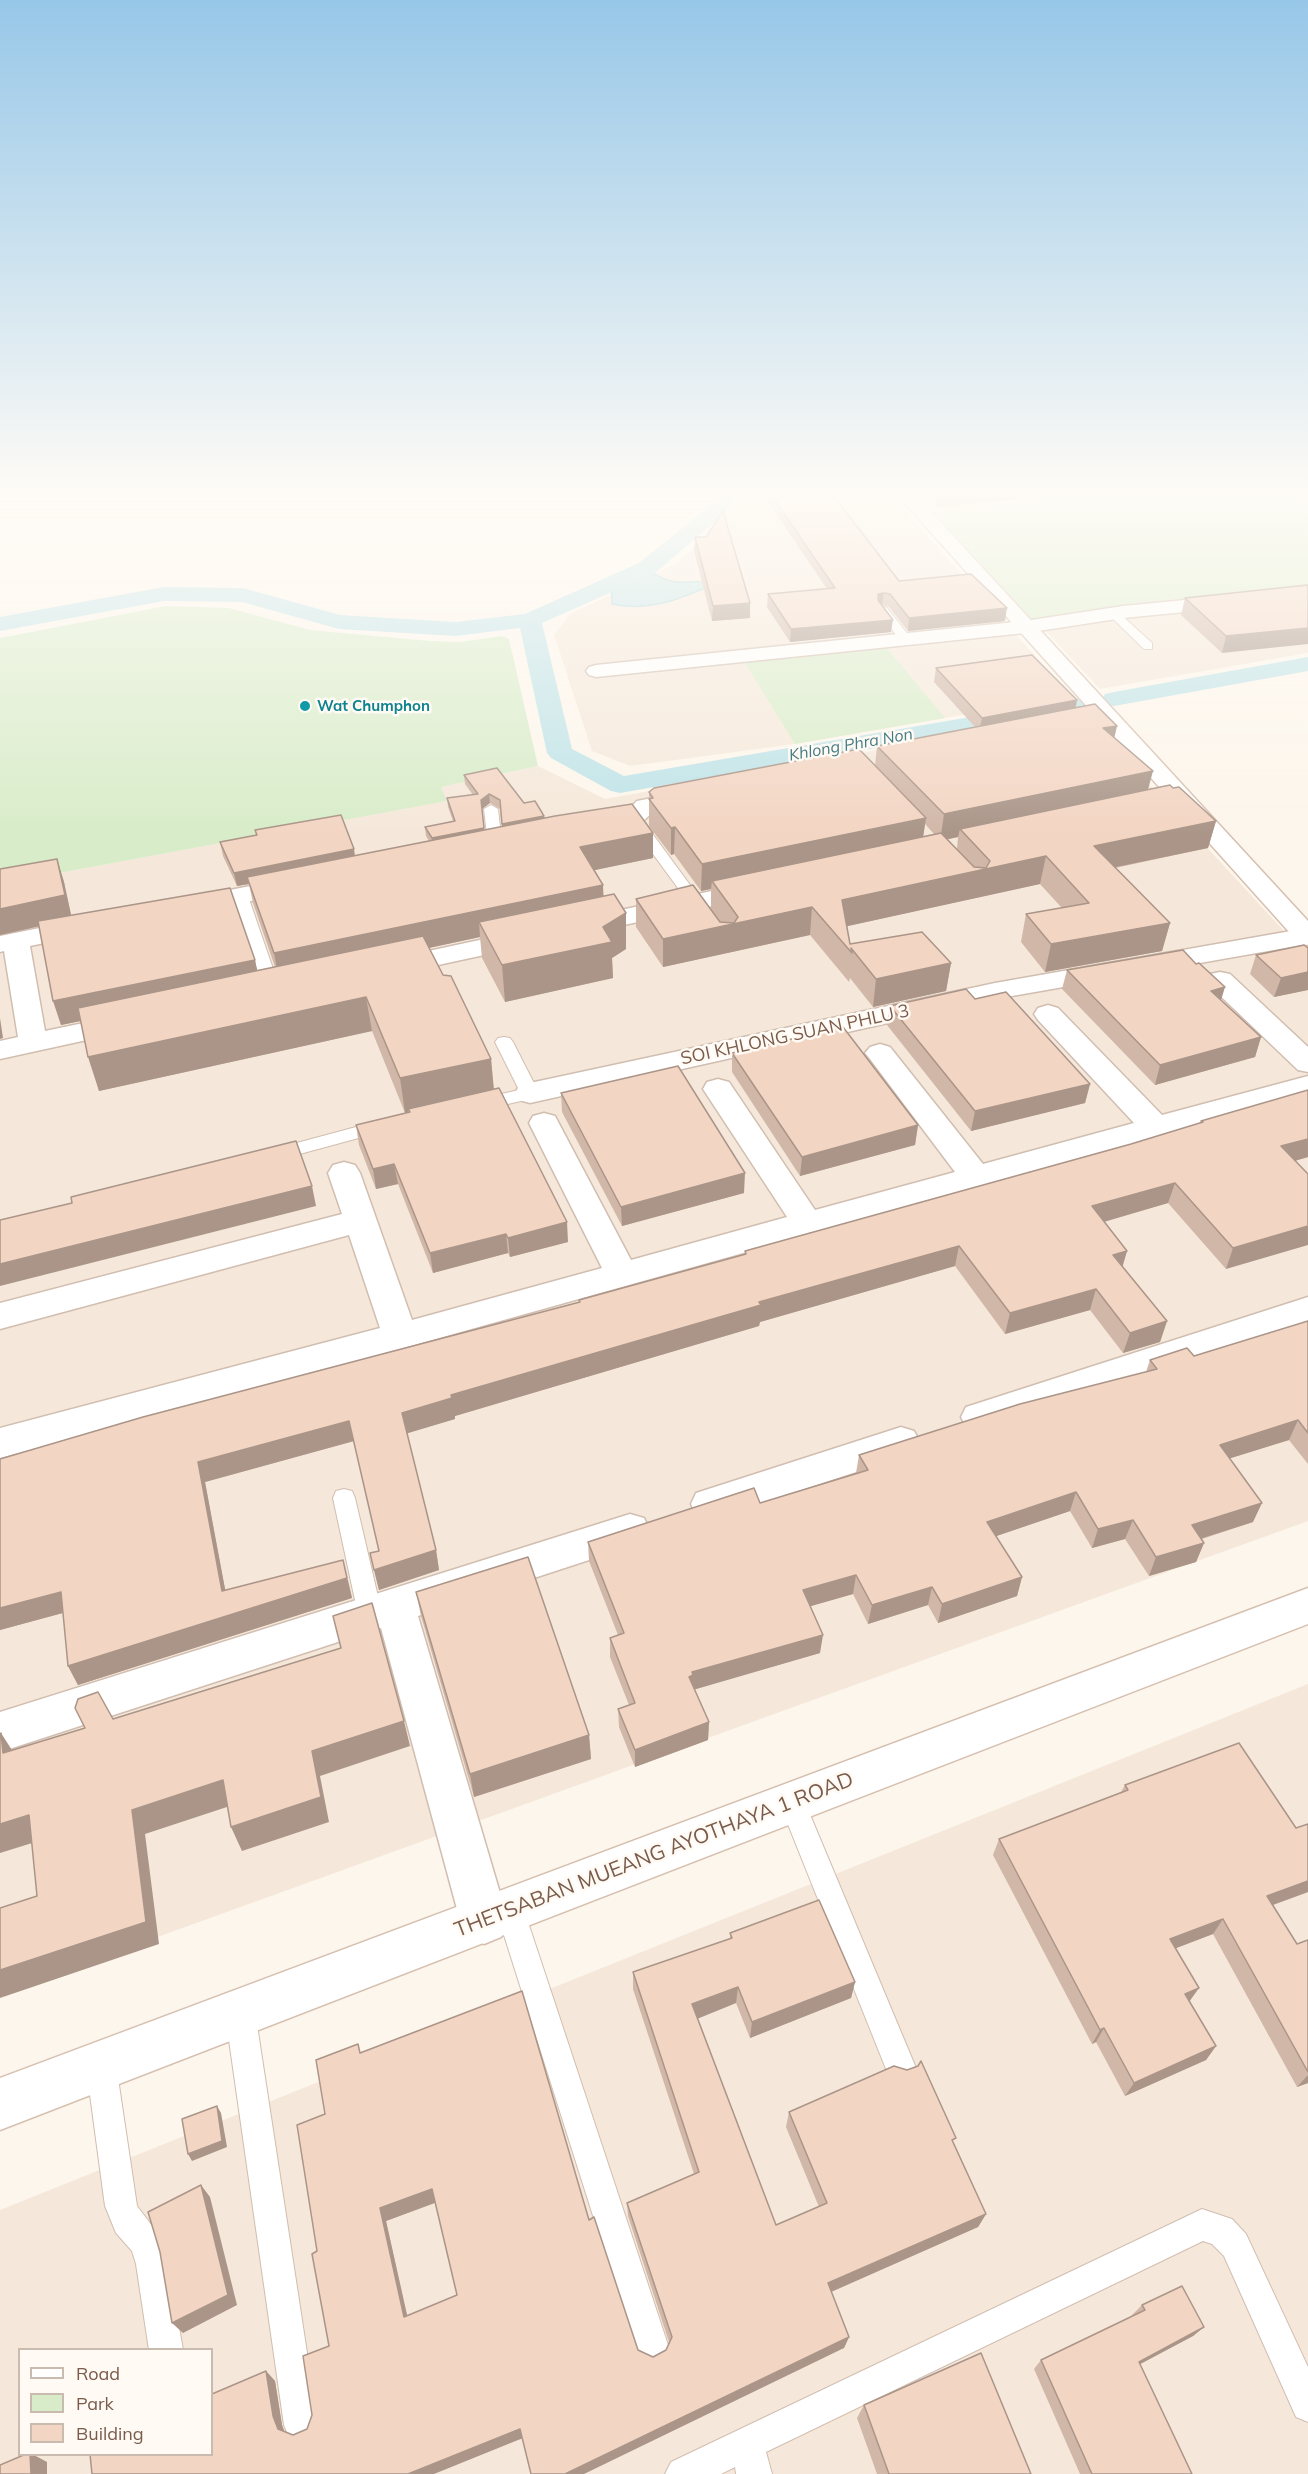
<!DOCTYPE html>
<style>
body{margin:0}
#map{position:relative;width:1308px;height:2474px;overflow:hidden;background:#fdf6ec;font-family:Mulish,sans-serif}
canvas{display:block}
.legend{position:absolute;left:18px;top:2348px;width:195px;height:108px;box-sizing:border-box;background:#fffaf3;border:2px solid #cabbb1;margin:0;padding:8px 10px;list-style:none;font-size:18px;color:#7a5c4d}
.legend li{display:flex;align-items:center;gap:12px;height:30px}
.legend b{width:30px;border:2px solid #cabbb1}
</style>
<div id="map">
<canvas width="1308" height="2474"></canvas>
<ul class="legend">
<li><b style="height:8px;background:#fff"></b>Road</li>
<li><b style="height:16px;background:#d8ecc9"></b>Park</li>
<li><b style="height:16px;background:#f3d5c3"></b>Building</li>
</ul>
</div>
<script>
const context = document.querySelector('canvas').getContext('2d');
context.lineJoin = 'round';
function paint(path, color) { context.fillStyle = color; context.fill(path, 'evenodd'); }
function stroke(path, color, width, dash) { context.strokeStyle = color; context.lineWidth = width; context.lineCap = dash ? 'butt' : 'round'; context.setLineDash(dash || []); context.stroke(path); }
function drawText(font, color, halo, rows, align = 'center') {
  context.font = font + ' Mulish,sans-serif'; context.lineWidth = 5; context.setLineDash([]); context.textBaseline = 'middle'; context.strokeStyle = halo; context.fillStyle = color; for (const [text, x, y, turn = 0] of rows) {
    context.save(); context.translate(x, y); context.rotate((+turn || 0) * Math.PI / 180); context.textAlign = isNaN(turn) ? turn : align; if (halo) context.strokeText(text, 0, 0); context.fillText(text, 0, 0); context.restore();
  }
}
paint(new Path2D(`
 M749 490H886L1071 696 795 744 630 766 592 751 554 635 570 614 677 563 712 531Z
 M913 490H1308V653L1100 689Z
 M1083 713 1308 957V1521L0 1994V884L446 801 441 787 538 766 605 799Z
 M1308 1684V2474H0V2210ZM20 2350H212V2454H20Z`), '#f5e8da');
paint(new Path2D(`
 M1087 490H1308V586L1136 603 1032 619 935 513 977 509Z
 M166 606 229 608 310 630 430 641 460 642 502 636 509 639 538 766 441 787 447 801 0 884V638Z
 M885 646 945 718 795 744 744 661Z`), '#d8ecc9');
const water = new Path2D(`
 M636 569C651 570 654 575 667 580 681 586 699 578 714 584 679 599 651 612 612 604L611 578Z`);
paint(water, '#bfe3e8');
stroke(water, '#a5d3da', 1.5);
paint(new Path2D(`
 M718 490H738L725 513 655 573 542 623 572 749 624 776 1082 698 1091 700 1094 705 1091 710 1082 712 620 793 611 791 551 758 547 753 520 628 455 636 339 629 242 602 164 601 0 631V617L164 587 243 588 340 615 455 622 525 614 639 563 710 506Z
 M1308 657V671L1114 706 1105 704 1102 699 1105 694 1114 692Z`), '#bfe3e8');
const lane = new Path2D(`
 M883 607 887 608 910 637V643H902L879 612V608Z
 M1114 610 1118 612 1152 643V649H1144L1110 616 1108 614Z
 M491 805 498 809 502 845 495 849 488 845 484 809Z
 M638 820 643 821 704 904 707 907 704 910H694L631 824Z
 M240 891 248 896 281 992 279 995 273 997 265 992 232 896Z
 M504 1037 510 1038 513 1042 539 1093 536 1097 530 1099 481 1110 475 1108 472 1104 475 1100 519 1090 495 1042 498 1038Z
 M382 1120 388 1122 391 1126 388 1130 274 1161 267 1159 265 1155 267 1151Z
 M344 1489 352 1491 355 1498 382 1614 379 1622 370 1625 361 1622 358 1614 333 1498 336 1491Z
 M792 1789 801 1793 916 2068 912 2079 901 2083 890 2079 779 1802 783 1793Z
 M510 1896 520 1900 524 1910 669 2348 664 2360 652 2365 640 2360 635 2348 496 1910 500 1900Z
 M240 1997 250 2002 255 2012 318 2425 313 2437 301 2442 289 2437 284 2425 225 2012 230 2002Z
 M101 2050 112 2054 116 2065 137 2206 156 2231 168 2264 183 2350H149L136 2264 132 2251 116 2233 105 2206 86 2065 90 2054Z
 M1202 2209 1232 2219 1246 2234 1308 2367V2422L1296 2417 1224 2256 1212 2244 1203 2241 766 2452 772 2474H736L735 2467 721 2474H665L671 2462Z`);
const street = new Path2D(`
 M1308 588V600L1123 618 1025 633 596 677 589 675 586 671 589 667 596 665 1025 621 1123 606Z
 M691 790 699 792 703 797 699 802 653 812 642 822 596 832 587 830 584 825 587 820 625 812 637 801Z
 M295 877 304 880 308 885 304 890 190 914 181 912 177 906 181 900 190 898Z
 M755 882 764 885 768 890 764 895 582 934 573 932 569 926 573 920 582 918Z
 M84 919 93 921 97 927 93 933 30 946 45 1031 127 1014 137 1017 141 1023 137 1029 0 1059V1041L18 1037 4 951 0 952V936Z
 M1308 928V944L995 999 530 1103 519 1100 515 1093 519 1086 530 1083 995 983Z
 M526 930 535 932 539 938 535 944 392 975 382 973 378 967 382 961Z
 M1220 972 1230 974 1308 1047V1072L1298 1070 1210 986 1206 980 1210 974Z
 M1048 1005 1058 1008 1162 1115 1308 1076V1095L400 1349 0 1458V1428L380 1328 349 1235 0 1329V1303L342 1214 328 1173 333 1165 344 1162 355 1165 360 1173 412 1320 602 1268 529 1123 533 1116 544 1113 555 1116 631 1260 787 1217 703 1089 707 1082 718 1079 729 1082 815 1210 955 1172 870 1059 865 1053 870 1047 880 1044 890 1047 983 1164 1134 1123 1038 1020 1034 1014 1038 1008Z
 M1308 1297V1323L979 1432 966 1427 961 1417 966 1407Z
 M901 1427 914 1431 920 1442 914 1453 710 1520 696 1515 691 1504 696 1493Z
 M630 1514 644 1518 650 1530 644 1542 418 1616 508 1920 501 1937 484 1944 467 1937 460 1920 381 1628 0 1752V1712Z`);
const secondary = new Path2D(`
 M893 490H911L1308 921V945L1299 943Z
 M1308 1588V1624L0 2130V2078Z`);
stroke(lane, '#d1beb0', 2);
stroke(street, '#d1beb0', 3);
stroke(secondary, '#d6c0b0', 3);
paint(lane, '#fff');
paint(street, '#fff');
paint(secondary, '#fff');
paint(new Path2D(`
 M760 490H847L828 492 899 581 1005 621 908 631 889 607 882 605 891 632 790 642 767 607 768 594 827 589Z
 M919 490H1039L1018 492 1017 499 936 507Z
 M695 537 750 618 712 621 694 551Z
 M1308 585 1222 653 1181 615 1185 598Z
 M936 668 1077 700 1076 708 1117 726 1114 738 1148 790 1216 821 1208 848 1115 868 1170 923 1162 951 1045 972 1021 942 1026 914 1062 908 1040 884 847 926 850 944 951 963 946 991 873 1007 850 978 849 982 810 935 663 967 636 927V899L711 909V889L701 891 674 854 671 855 649 826V792L875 766 877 746 975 727 934 682ZM925 824 935 835 923 837ZM958 837 957 849 947 839Z
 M464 775 524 803 544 816V819L653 858 594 870 604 896 626 949 612 958 613 978 505 1002 482 958 480 937 429 948 443 975 491 1059 494 1089 568 1242 510 1257 508 1253 433 1273 398 1184 376 1189 359 1145 356 1125 408 1112 405 1113 372 1031 99 1091 81 1021 61 1025 39 926 0 935V869L57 859 64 882 71 916 255 960 257 971 275 967 253 903 249 884 237 886 223 856 220 842 256 835 255 830 355 856 429 841 426 836 425 827 453 821 448 807 447 798 473 795 465 784ZM490 803 500 809 502 827 484 830 482 809Z
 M1308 948V990L1274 997 1250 974 1256 955Z
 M1067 970 1221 1000 1261 1037 1255 1057 1155 1085 1062 989Z
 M975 999 1090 1084 1085 1103 971 1131 887 1025 890 1006Z
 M732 1053 918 1125 915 1145 800 1176 732 1072Z
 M561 1093 744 1193 622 1226 562 1112Z
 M1201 1121 1308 1157 1295 1161 1226 1269 1168 1203 1104 1222 1127 1251 1122 1266 1167 1321 1160 1342 1123 1353 1090 1310 1005 1334 955 1266 760 1322 759 1326 455 1416V1419L407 1433 436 1550 439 1570 379 1590 370 1553 379 1551 354 1441 205 1482 225 1590 348 1580 352 1598 78 1685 68 1666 63 1613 0 1630V1459L579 1302V1300L745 1255V1251L1131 1144 1200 1123Z
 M1308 1321V1464L1289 1440 1230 1458 1253 1522 1202 1539 1204 1543 1196 1562 1149 1576 1125 1539 1092 1548 1070 1511 996 1536 1022 1577 1017 1596 938 1623 928 1605 868 1624 853 1594 810 1606 820 1653 694 1689 709 1722 708 1740 635 1767 619 1727 618 1709 629 1705 610 1657V1638L618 1635 589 1561 588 1542 760 1503 856 1473 859 1455 1146 1372 1150 1360 1194 1356Z
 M416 1592 589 1735 591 1759 474 1797 421 1616Z
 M1125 1785 1296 1828 1308 1824V1892L1273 1905 1297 1944 1308 1940V2083L1297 2087 1213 1934 1175 1948 1190 2002 1216 2046 1206 2060 1125 2096 1096 2042 1092 2044 993 1855 999 1839 1121 1792Z
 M730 1933 855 1982 851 1998 750 2038 736 2003 698 2018 776 2225 819 2207 786 2127 789 2112 954 2143 986 2214 978 2227 831 2292 849 2337 844 2348 522 2439 92 2474 266 2371 275 2381 282 2425 284 2432 293 2435 307 2429 312 2415 329 2346 317 2251 325 2114 361 2052 589 2220 638 2350 653 2357 666 2350 669 2342 628 2216 627 2203 694 2174 633 1989V1972L730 1939ZM435 2203 457 2295 407 2316 386 2221Z
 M1142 2305 1204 2327 1193 2336 1140 2364 1192 2474H1080L1034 2369 1041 2360 1133 2316 1132 2315Z
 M864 2405 1031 2474H877L857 2418Z`), '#d1b7a8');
paint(new Path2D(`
 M816 490H847L816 494Z
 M997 490H1039L1018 492 1017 499 936 507 937 496Z
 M884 593 882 605 877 607 878 594Z
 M750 603V618L712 621 713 606Z
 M1007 608 1005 621 908 631 909 618Z
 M893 620 891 632 790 642 791 629Z
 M1308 628V644L1222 653 1226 636Z
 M1077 700 1074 714 979 732 982 718Z
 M1117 726 1111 751 1103 728Z
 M1153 771 1146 797 960 829 958 837 940 841 944 814Z
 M489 794 490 803 482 809 481 800Z
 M544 816 545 825 503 833 502 824Z
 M926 818 922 844 712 881 711 889 701 891 702 864Z
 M1216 821 1208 848 1087 873 1094 846Z
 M675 827 674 854 671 855V828Z
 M484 828 485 837 433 847 432 838Z
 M653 833V858L581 873 580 847Z
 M354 849 356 863 247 877 249 884 237 886 234 873Z
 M1046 856 1040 884 839 928 842 900Z
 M57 859 64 882 72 919 0 935V909Z
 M603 885 604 911 479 922 480 937 279 980 274 953Z
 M812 907 810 935 663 967V939Z
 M626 913V949L612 958 613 978 505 1002 502 965 603 927Z
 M1170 923 1162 951 1045 972 1051 944Z
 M255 960 260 984 61 1025 53 1001Z
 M951 963 946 991 873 1007 876 979Z
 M1308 972V990L1274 997 1281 978Z
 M1225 987 1219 1007 1211 991Z
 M366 997 372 1031 99 1091 88 1057Z
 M0 1018 3 1038 0 1039Z
 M1261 1037 1255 1057 1155 1085 1160 1065Z
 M491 1059 494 1093 408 1109V1112L405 1113 400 1078Z
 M1090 1084 1085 1103 971 1131 975 1111Z
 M918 1125 915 1145 800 1176 802 1157Z
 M1308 1139V1157L1273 1167 1281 1146Z
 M394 1164 398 1184 376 1189 373 1169Z
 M745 1173 744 1193 622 1226 621 1207Z
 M1175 1183 1168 1203 1086 1227 1092 1206Z
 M312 1186 316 1206 0 1286V1264Z
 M567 1222 568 1242 510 1257 508 1238Z
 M1308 1226V1245L1226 1269 1233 1248Z
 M506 1234 508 1253 433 1273 430 1253Z
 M959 1246 955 1266 760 1322 759 1326 455 1416V1419L405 1434 402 1413 451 1395 759 1302Z
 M1127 1251 1121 1272 1113 1255Z
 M1096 1289 1090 1310 1005 1334 1010 1313Z
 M1167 1321 1160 1342 1123 1353 1130 1333Z
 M1298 1420 1289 1440 1212 1464 1220 1445Z
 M349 1421 354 1441 205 1482 229 1610 222 1591 198 1462Z
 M1076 1492 1070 1511 982 1541 987 1522Z
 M1262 1503 1253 1522 1184 1544 1192 1525Z
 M1133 1520 1125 1539 1092 1548 1098 1529Z
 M1204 1543 1196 1562 1149 1576 1156 1557Z
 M436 1550 439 1570 379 1590 374 1570Z
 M343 1560 352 1598 78 1685 68 1666Z
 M856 1575 853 1594 801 1609 803 1590Z
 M1022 1577 1017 1596 938 1623 942 1604Z
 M932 1587 928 1605 868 1624 872 1605Z
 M61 1592 70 1611 0 1630V1608Z
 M823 1635 820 1653 693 1690 689 1677 692 1672Z
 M404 1721 410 1746 320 1776 329 1822 242 1851 231 1827 312 1751Z
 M709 1722 708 1740 635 1767V1750Z
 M1 1733 17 1758 3 1753Z
 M589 1735 591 1759 474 1797 470 1774Z
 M223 1780 233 1805 145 1834 159 1944 0 1998V1970L132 1810Z
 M29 1815 45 1839 0 1853V1824Z
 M1308 1881V1892L1256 1911 1267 1896Z
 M1223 1919 1213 1934 1161 1954 1170 1939Z
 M855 1982 851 1998 750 2038 752 2022Z
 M738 1987 736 2003 692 2021V2004Z
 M1199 1988 1189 2002 1185 1994Z
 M1104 2028 1096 2042 1092 2044 1100 2030Z
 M1216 2046 1206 2060 1125 2096 1134 2083Z
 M1308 2075V2083L1297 2087Z
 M217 2106 221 2113 227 2147 192 2161 188 2154Z
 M201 2185 210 2197 237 2305 183 2333 172 2323Z
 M432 2189 437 2202 386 2221 410 2328 404 2317 380 2208Z
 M986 2214 978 2227 824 2295 828 2283Z
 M1204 2327 1193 2336 1129 2370 1139 2362Z
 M849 2337 844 2348 584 2474H565Z
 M266 2371 275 2381 282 2425 287 2438 278 2429 273 2416Z
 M520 2429 523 2438 434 2474H408Z
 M30 2454H32L47 2462V2474H31Z`), '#aa9588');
const building = new Path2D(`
 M768 490H825L839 503 899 581 971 574 1007 608 909 618 890 594 884 593 878 594V600L893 620 791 629 768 594 835 588Z
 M931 490H997L937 496Z
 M723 511 750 603 713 606 695 537H706Z
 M1308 585V628L1226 636 1185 598Z
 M1032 655 1077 700 982 718 936 668Z
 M1095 704 1117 726 1103 728 1153 771 944 814 877 746Z
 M859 749 926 818 702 864 675 827 671 828 649 799 653 798 649 792 654 788Z
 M497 768 524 803 535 801 544 816 502 824 500 800 489 794 481 800 484 828 432 838 425 827 455 821 447 798 478 794 464 775Z
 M1170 785 1173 788 1179 787 1216 821 1094 846 1170 923 1051 944 1026 914 1089 903 1046 856 842 900 850 944 922 932 951 963 876 979 851 948 852 953 812 907 663 939 636 899 693 885 720 922 734 923 738 917 712 881 941 833 974 867 986 868 990 861 960 829Z
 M632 804 653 833 580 847 603 885 274 953 247 877 555 816Z
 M341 815 354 849 234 873 220 842 257 835 255 830Z
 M57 859 65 895 0 909V869Z
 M230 888 255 960 53 1001 38 921Z
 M614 894 626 913 603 927 612 942 502 965 479 922Z
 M423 936 443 975 451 976 491 1059 400 1078 366 997 88 1057 78 1008Z
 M1304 945 1308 948V972L1281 978 1256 955Z
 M1183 950 1196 964 1199 963 1225 987 1211 991 1261 1037 1160 1065 1067 970Z
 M966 989 975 999 1006 992 1090 1084 975 1111 890 1006Z
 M843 1027 918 1125 802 1157 732 1053Z
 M678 1066 745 1173 621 1207 561 1093Z
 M499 1088 567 1222 508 1238 506 1234 430 1253 394 1164 373 1169 356 1125 410 1112 408 1109Z
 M1308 1090V1139L1281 1146 1308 1174V1226L1233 1248 1175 1183 1092 1206 1127 1251 1113 1255 1167 1321 1130 1333 1096 1289 1010 1313 959 1246 759 1302 761 1305 451 1395 452 1398 402 1413 436 1550 374 1570 370 1553 379 1551 349 1421 198 1462 222 1591 343 1560 347 1578 68 1666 61 1592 0 1608V1459L143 1417 580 1302 579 1300 746 1254 745 1251 1131 1144 1203 1122 1201 1121Z
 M296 1141 312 1186 0 1264V1220L72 1203 71 1197Z
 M1308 1321V1433L1298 1420 1220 1445 1262 1503 1192 1525 1204 1543 1156 1557 1133 1520 1098 1529 1076 1492 987 1522 1022 1577 942 1604 932 1587 872 1605 856 1575 803 1590 823 1635 692 1672 693 1675 689 1677 709 1722 635 1750 618 1709 635 1703 610 1638 624 1633 588 1542 754 1488 760 1503 868 1470 859 1455 1020 1404 1157 1369 1150 1360 1187 1348 1194 1356Z
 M528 1557 589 1735 470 1774 416 1592Z
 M372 1603 404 1721 312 1751 321 1797 231 1827 223 1780 132 1810 146 1922 0 1970V1908L37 1896 29 1815 0 1824V1734L1 1733 3 1753 85 1728 75 1708 78 1699 98 1692 113 1719 341 1648 333 1616Z
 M1239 1743 1296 1828 1308 1824V1881L1267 1896 1297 1944 1308 1940V2072L1223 1919 1170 1939 1199 1988 1185 1994 1216 2046 1134 2083 1104 2028 1100 2030 999 1839 1128 1790 1125 1785Z
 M819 1900 855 1982 752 2022 738 1987 692 2004 776 2225 827 2203 789 2112 894 2066 907 2070 918 2066 921 2061 956 2138 952 2140 986 2214 828 2283 849 2337 565 2474H531L520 2429 408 2474H92L90 2454H212V2394L266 2371 273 2416 278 2429 293 2435 307 2429 312 2415 303 2356 329 2346 312 2254 317 2251 297 2125 325 2114 316 2060 358 2044 360 2053 522 1991 589 2220 594 2217 638 2350 653 2357 666 2350 672 2337 627 2203 699 2172 633 1972 732 1938 730 1933ZM432 2189 457 2295 404 2317 380 2208Z
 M217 2106 222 2141 188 2154 182 2119Z
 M201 2185 228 2295 172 2323 160 2252 148 2212Z
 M1182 2286 1204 2327 1139 2362 1192 2474H1092L1041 2360 1145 2310 1142 2305Z
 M981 2353 1031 2474H889L864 2405Z
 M26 2454H30L31 2474H0V2465Z`);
paint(building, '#f3d5c3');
stroke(building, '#aa9588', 1.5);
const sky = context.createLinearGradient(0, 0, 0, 836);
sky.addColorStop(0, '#97c7e8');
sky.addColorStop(0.59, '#fefbf6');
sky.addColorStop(1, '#fefbf600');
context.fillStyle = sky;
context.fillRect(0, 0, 1308, 836);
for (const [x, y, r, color] of [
 [305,706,6,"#0f9aa8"]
]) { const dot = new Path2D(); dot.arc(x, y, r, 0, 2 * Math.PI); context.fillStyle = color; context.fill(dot); stroke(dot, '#fffaf3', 2); }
drawText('bold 15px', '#0d838f', '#fffaf3', [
 ["Wat Chumphon",317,706]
], 'left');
drawText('italic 16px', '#437c86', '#fffaf3', [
 ["Khlong Phra Non",851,745,-10]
]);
drawText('18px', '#7a5c4d', '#fffaf3', [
 ["SOI KHLONG SUAN PHLU 3",795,1035,-12]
]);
drawText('21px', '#7a5c4d', '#fffaf3', [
 ["THETSABAN MUEANG AYOTHAYA 1 ROAD",654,1855,-21]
]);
</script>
